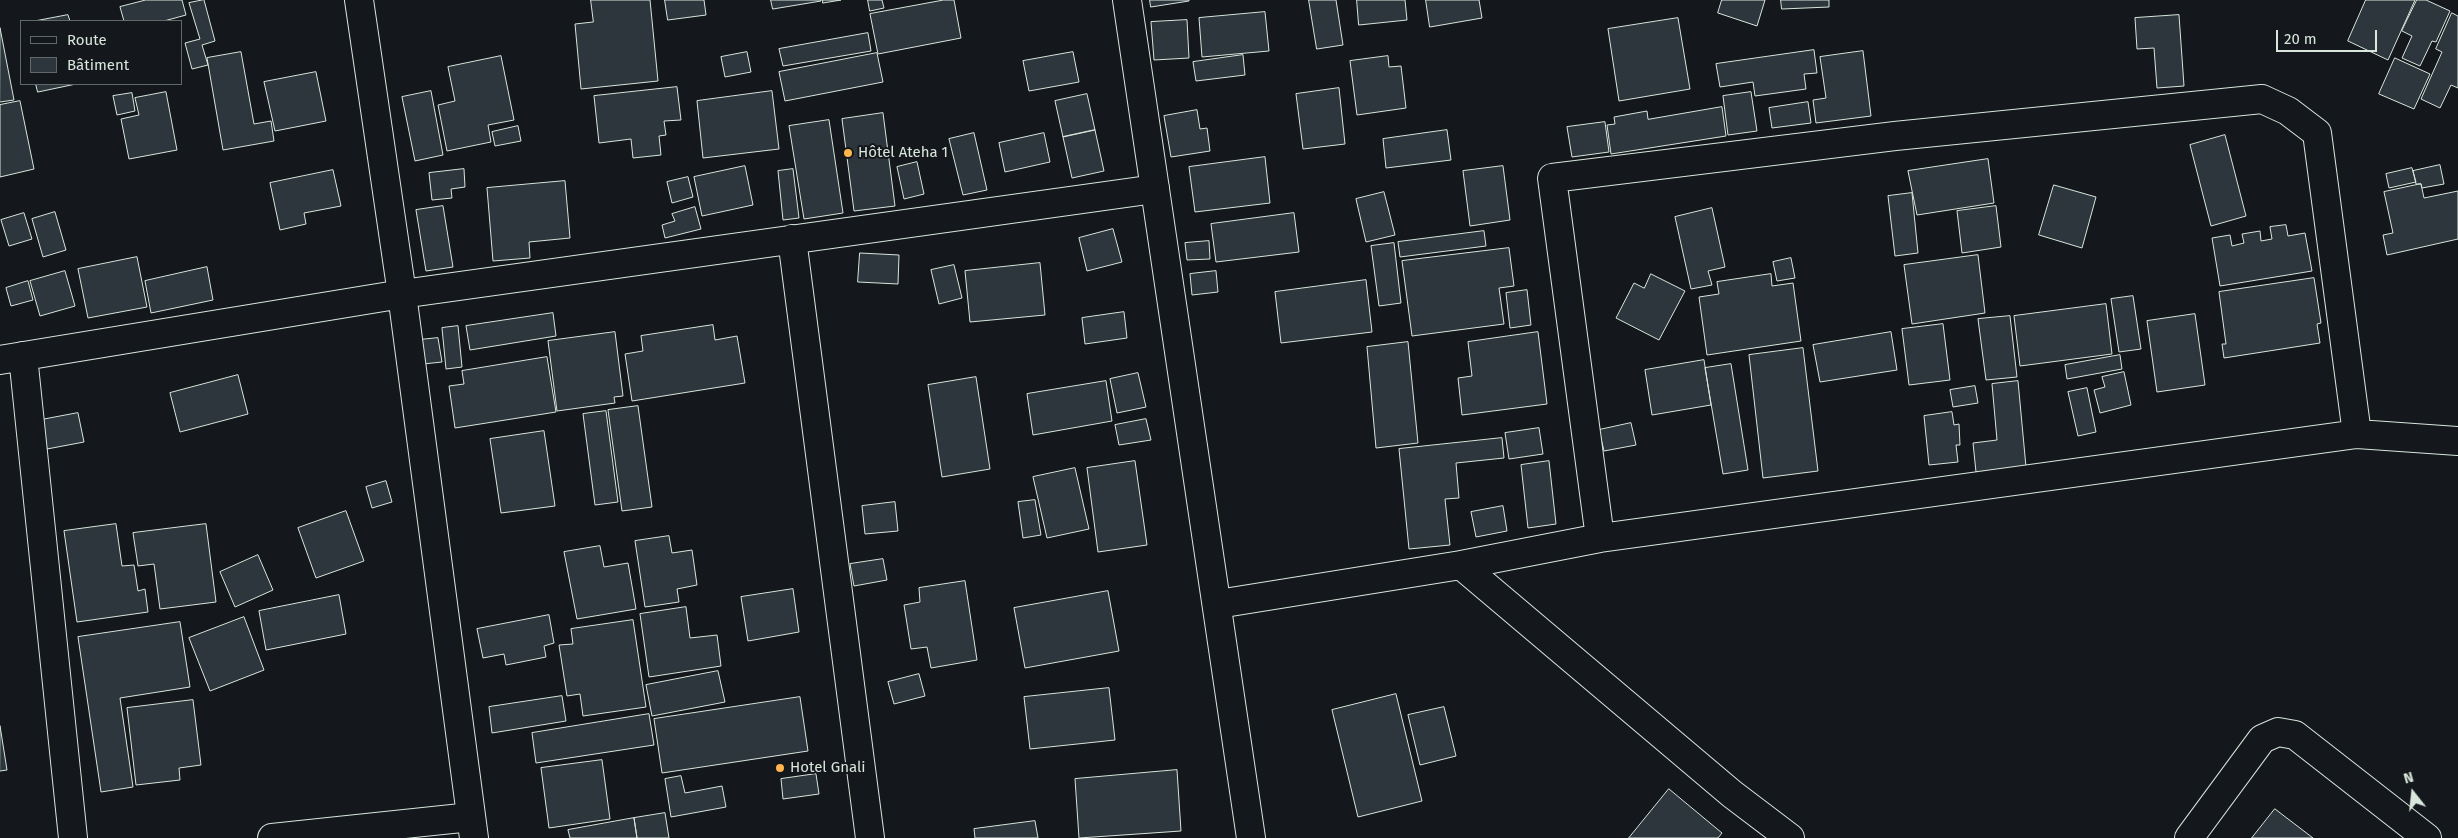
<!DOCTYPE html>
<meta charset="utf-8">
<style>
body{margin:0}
#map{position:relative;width:2458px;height:838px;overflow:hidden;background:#14181c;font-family:"Fira Sans",sans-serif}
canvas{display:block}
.legend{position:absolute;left:20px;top:20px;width:162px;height:65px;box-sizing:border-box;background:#14181c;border:1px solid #626a69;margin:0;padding:6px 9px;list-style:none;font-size:15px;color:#d8e6dc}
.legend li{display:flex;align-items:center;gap:10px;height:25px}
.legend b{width:25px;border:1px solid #626a69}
.north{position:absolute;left:2388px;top:768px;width:50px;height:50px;-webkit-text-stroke:4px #14181c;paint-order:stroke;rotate:344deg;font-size:14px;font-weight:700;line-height:20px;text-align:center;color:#d8e6dc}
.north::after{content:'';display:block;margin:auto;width:18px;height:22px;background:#d8e6dc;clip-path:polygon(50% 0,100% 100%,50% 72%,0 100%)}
.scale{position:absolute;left:2276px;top:30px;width:101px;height:22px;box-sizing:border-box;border:2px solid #d8e6dc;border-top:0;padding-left:6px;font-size:15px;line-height:18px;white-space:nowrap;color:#d8e6dc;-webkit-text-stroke:4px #14181c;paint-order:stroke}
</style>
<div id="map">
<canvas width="2458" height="838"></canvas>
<ul class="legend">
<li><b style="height:6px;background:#14181c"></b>Route</li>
<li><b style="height:14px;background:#2c363c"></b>Bâtiment</li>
</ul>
<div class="north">N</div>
<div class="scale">20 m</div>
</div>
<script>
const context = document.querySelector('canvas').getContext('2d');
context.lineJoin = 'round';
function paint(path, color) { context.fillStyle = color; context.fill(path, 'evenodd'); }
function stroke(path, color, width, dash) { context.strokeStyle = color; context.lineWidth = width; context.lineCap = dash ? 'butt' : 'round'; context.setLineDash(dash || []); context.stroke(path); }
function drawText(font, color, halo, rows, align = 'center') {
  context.font = font + ' "Fira Sans",sans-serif'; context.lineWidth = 4; context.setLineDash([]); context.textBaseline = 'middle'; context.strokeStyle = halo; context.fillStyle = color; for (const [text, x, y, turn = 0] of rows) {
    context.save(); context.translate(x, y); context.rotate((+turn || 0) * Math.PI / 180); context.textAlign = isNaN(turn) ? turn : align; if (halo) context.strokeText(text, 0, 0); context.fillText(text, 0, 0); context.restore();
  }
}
const building = new Path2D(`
 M146 0H182L186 15 164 21H124L120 7Z
 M204 0 215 41 202 45 208 65 192 69 185 43 200 39 189 3Z
 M591 0H650L658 81 581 89 575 24 593 22Z
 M665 0H704L706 15 668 20Z
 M771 0H821V1L773 9Z
 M823 0H841L823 3Z
 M868 0H882L884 8 870 11Z
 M944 0H954L961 38 878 54 870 14Z
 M1150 0H1189V1L1151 7Z
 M1309 0H1336L1343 45 1317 49Z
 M1357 0H1405L1407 20 1359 25Z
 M1426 0H1479L1482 18 1430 27Z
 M1722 0H1765L1757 26 1718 13Z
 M1781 0H1829V7L1782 9Z
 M2366 0H2415L2388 60 2348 41Z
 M2417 0H2426L2450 11 2436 42 2432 41 2420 66 2402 58 2412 36 2402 31Z
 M1265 12 1269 51 1202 57 1199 18Z
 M2452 13 2458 16V88L2451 85 2440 108 2421 99 2442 52 2436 49Z
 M68 15 70 21H35Z
 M2179 15 2184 86 2157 88 2154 48 2137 49 2135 18Z
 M1678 18 1690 89 1619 101 1608 29Z
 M1187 20 1189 58 1154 60 1151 22Z
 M0 28 14 100 0 102Z
 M868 33 871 51 783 66 779 49Z
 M1814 50 1817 73 1804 74 1806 89 1755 96 1753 82 1720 87 1716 64Z
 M1863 51 1871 116 1816 123 1813 100 1826 98 1820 57Z
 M241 52 254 124 271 121 274 141 223 150 207 58Z
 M747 52 751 72 725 77 721 57Z
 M1073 52 1079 82 1029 91 1023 61Z
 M877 53 883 82 785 101 779 72Z
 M1243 55 1245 75 1196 81 1193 62Z
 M501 56 514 120 488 125 491 142 447 151 438 105 455 101 448 67Z
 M1388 56 1389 67 1401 66 1406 108 1357 115 1350 61Z
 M2395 58 2430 74 2414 109 2379 94Z
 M316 72 326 121 275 131 264 82Z
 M36 84H76L38 92Z
 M677 87 681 120 664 121 666 135 659 136 661 155 633 158 631 139 599 143 594 96Z
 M1339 88 1345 144 1303 149 1296 94Z
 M431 91 443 155 415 161 402 97Z
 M772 91 779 149 703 158 697 101Z
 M166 92 177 150 129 159 121 119 139 115 135 98Z
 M1751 92 1757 131 1728 135 1723 96Z
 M132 93 135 111 117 115 113 96Z
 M1087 94 1095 130 1063 137 1055 101Z
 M20 101 34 169 0 177V105Z
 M1808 102 1811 123 1772 128 1769 108Z
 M1722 107 1726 136 1611 154 1607 125 1615 124 1614 117 1647 111 1648 119Z
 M1197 110 1200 129 1207 128 1210 151 1171 157 1164 116Z
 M883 113 895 206 854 211 842 119Z
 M829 120 843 213 804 219 789 126Z
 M1605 122 1609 152 1572 157 1567 127Z
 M518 126 521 141 495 146 492 132Z
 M1095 130 1104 171 1072 178 1063 137Z
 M1447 130 1451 160 1386 168 1383 139Z
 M974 133 987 190 963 195 949 139Z
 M1044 133 1050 162 1005 172 999 143Z
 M2225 135 2246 216 2211 226 2190 145Z
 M1265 157 1270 203 1195 212 1189 167Z
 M1988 159 1994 203 1917 215 1908 171Z
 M917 162 924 194 904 199 897 167Z
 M2440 165 2444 184 2422 188 2421 184H2416L2413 171Z
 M745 166 753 205 702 216 694 177Z
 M1503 166 1510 220 1470 226 1463 171Z
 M2412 168 2416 182 2389 188 2386 174Z
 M464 169 465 187 451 189 452 198 432 200 429 173Z
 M793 169 799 218 783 220 778 171Z
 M333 170 341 206 304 213 306 224 280 230 270 183Z
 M688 177 693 197 672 203 667 182Z
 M565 181 570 238 529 242 530 258 493 261 487 188Z
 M2421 184 2424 198 2458 191V239L2387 255 2383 235 2393 233 2384 192Z
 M2054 185 2096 197 2082 248 2039 235Z
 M1384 192 1395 235 1366 242 1356 199Z
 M1912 193 1918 253 1895 256 1888 196Z
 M443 206 453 267 426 271 416 210Z
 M1996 206 2001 247 1962 253 1957 211Z
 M695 207 701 229 665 238 662 225 675 221 672 214Z
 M1712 208 1725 267 1708 271 1712 285 1691 289 1675 217Z
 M55 212 66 250 43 257 32 219Z
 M24 213 32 239 9 246 1 220Z
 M1294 213 1299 252 1216 262 1211 224Z
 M2286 225 2288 236 2305 233 2312 271 2220 286 2212 238 2230 235 2232 246 2244 243 2242 234 2260 231 2261 241 2272 239 2270 227Z
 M1113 229 1122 262 1087 271 1079 238Z
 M1484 231 1486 246 1400 257 1398 242Z
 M1209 241 1210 259 1187 260 1185 243Z
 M1394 243 1401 303 1379 306 1371 246Z
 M1509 248 1514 286 1499 288 1504 324 1412 336 1402 261Z
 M860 253 899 255 898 284 858 282Z
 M1978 255 1985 313 1912 324 1904 265Z
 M137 257 147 307 88 318 78 269Z
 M1791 258 1795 278 1777 281 1773 262Z
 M1040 263 1045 315 970 322 965 271Z
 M954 265 962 298 939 304 931 270Z
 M207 267 213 300 151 313 145 281Z
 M65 271 75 306 40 316 30 281Z
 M1216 271 1218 292 1192 295 1190 274Z
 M1651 274 1685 291 1659 340 1616 318 1634 283 1644 288Z
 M1771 274 1772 286 1793 283 1801 341 1707 355 1699 297 1719 294 1717 282Z
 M2314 278 2321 323 2317 324 2320 343 2224 358 2222 344H2226L2219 292Z
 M1366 280 1372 332 1281 343 1275 292Z
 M28 281 33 300 11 306 6 288Z
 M1527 290 1531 325 1510 328 1506 293Z
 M2133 296 2141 349 2119 352 2111 299Z
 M2106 304 2112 354 2020 366 2014 316Z
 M1124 312 1127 338 1085 344 1082 318Z
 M553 313 556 336 470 350 466 326Z
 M2195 314 2205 385 2157 392 2147 321Z
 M2010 316 2017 377 1986 380 1978 319Z
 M1943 324 1950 380 1909 385 1902 329Z
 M713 325 715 340 737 336 745 383 632 401 625 354 643 351 641 336Z
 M458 326 462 367 446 369 442 328Z
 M615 332 623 396 614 397 615 403 557 411 548 341Z
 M1538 332 1547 404 1462 415 1458 378 1472 376 1468 342Z
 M1891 332 1897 370 1820 382 1813 345Z
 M438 338 442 362 423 364 419 340Z
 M1408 342 1418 443 1376 448 1367 347Z
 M1803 348 1818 471 1763 478 1749 355Z
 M2120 355 2122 369 2067 379 2065 365Z
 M547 357 556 412 455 428 449 386 464 384 462 371Z
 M1704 360 1711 405 1652 415 1645 370Z
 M1731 364 1748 470 1723 474 1705 368Z
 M2124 372 2131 405 2100 413 2094 390 2105 387 2102 377Z
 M1138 373 1146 407 1117 413 1110 379Z
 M238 375 248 414 180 432 170 393Z
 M976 377 990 469 942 477 928 385Z
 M1106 381 1112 421 1033 435 1027 394Z
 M2018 381 2026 467 1976 472 1973 443 1997 440 1992 384Z
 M1975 386 1978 403 1953 407 1950 390Z
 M2087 388 2096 432 2078 436 2068 392Z
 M638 406 652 507 622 511 608 410Z
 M606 411 618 502 595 505 583 414Z
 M1952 412 1954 425 1959 424 1960 445H1956L1958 462 1929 465 1924 416Z
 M78 413 84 442 47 449 41 420Z
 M1146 419 1151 440 1119 445 1115 425Z
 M1631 423 1636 445 1604 451 1599 430Z
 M1539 428 1543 454 1509 459 1505 433Z
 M544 431 555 506 501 513 490 439Z
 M1502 438 1504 458 1456 463 1459 498 1445 499 1450 545 1409 549 1399 449Z
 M1135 461 1147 545 1098 552 1087 468Z
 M1549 461 1556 524 1528 528 1521 465Z
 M1075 468 1089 529 1047 538 1033 477Z
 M386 481 392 502 372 508 366 487Z
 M1035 500 1041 535 1023 538 1018 502Z
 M895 502 898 531 865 534 862 506Z
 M1503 506 1507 531 1476 537 1471 512Z
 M346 511 364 561 316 578 298 528Z
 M116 524 122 566 134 565 138 591 145 589 148 612 77 622 64 531Z
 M206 524 216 602 160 609 154 564 138 566 133 533Z
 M669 536 672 553 692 550 697 585 677 589 679 602 645 607 635 541Z
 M600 546 604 567 628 563 636 609 577 619 564 552Z
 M258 555 273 590 235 607 220 572Z
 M883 559 887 580 854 586 850 564Z
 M965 581 977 660 931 668 927 647 911 649 904 605 920 602 919 588Z
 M793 589 799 632 748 641 741 597Z
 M1108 591 1119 651 1025 668 1014 608Z
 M339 595 346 634 266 650 259 611Z
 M686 607 690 638 717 635 721 666 649 677 640 614Z
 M549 615 554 643 544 646 546 657 506 665 504 654 483 658 477 629Z
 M244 617 264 670 210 691 189 638Z
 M633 620 646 707 583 716 580 694 567 696 559 645 573 644 571 629Z
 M180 622 190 687 120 698 133 787 101 792 78 637Z
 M718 671 725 702 652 716 646 685Z
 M919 674 925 696 894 704 888 682Z
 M1109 688 1115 740 1030 749 1024 697Z
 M1396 694 1422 801 1358 817 1332 710Z
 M562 696 566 721 492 733 489 707Z
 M800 697 808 751 662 773 654 719Z
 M193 700 201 765 179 768 180 780 136 785 127 708Z
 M1444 707 1456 756 1420 765 1408 715Z
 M649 714 654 745 536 763 532 733Z
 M0 726 7 770 0 771Z
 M602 760 610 819 549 828 541 768Z
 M1177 770 1181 831 1079 838 1075 779Z
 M816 774 819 794 783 799 781 779Z
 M681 776 685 793 722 786 726 807 671 817 665 779Z
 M1669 789 1722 833 1718 838H1629Z
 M2275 809 2313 838H2252Z
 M665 813 669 838H637L634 818Z
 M634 818 637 838H570L568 830Z
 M1035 821 1038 838H975L974 829Z`);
paint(building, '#2c363c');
stroke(building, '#d8e6dc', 1);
const minor = new Path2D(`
 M359 0 402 294 474 838
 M792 239 870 838
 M23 356 73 838
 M0 360 402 294 1155 189
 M1600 538 1552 178 1895 136 2262 99 2288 111 2317 133 2357 434
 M1218 604 1461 565
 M272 838 471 817
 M1790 838 1732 794 1461 565 1600 538 2357 434 2458 441
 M2189 838 2262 739 2278 732 2295 735 2427 838`);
const tertiary = new Path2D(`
 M1127 0 1251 838`);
stroke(minor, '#d8e6dc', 30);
stroke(tertiary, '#d8e6dc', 30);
stroke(minor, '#14181c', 28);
stroke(tertiary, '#14181c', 28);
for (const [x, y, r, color] of [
 [848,153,5,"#ffb74d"],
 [780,768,5,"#ffb74d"]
]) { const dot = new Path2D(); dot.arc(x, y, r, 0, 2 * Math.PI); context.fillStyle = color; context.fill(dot); stroke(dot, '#14181c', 2); }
drawText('15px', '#d8e6dc', '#14181c', [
 ["Hôtel Ateha 1",858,153],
 ["Hotel Gnali",790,768]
], 'left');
</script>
